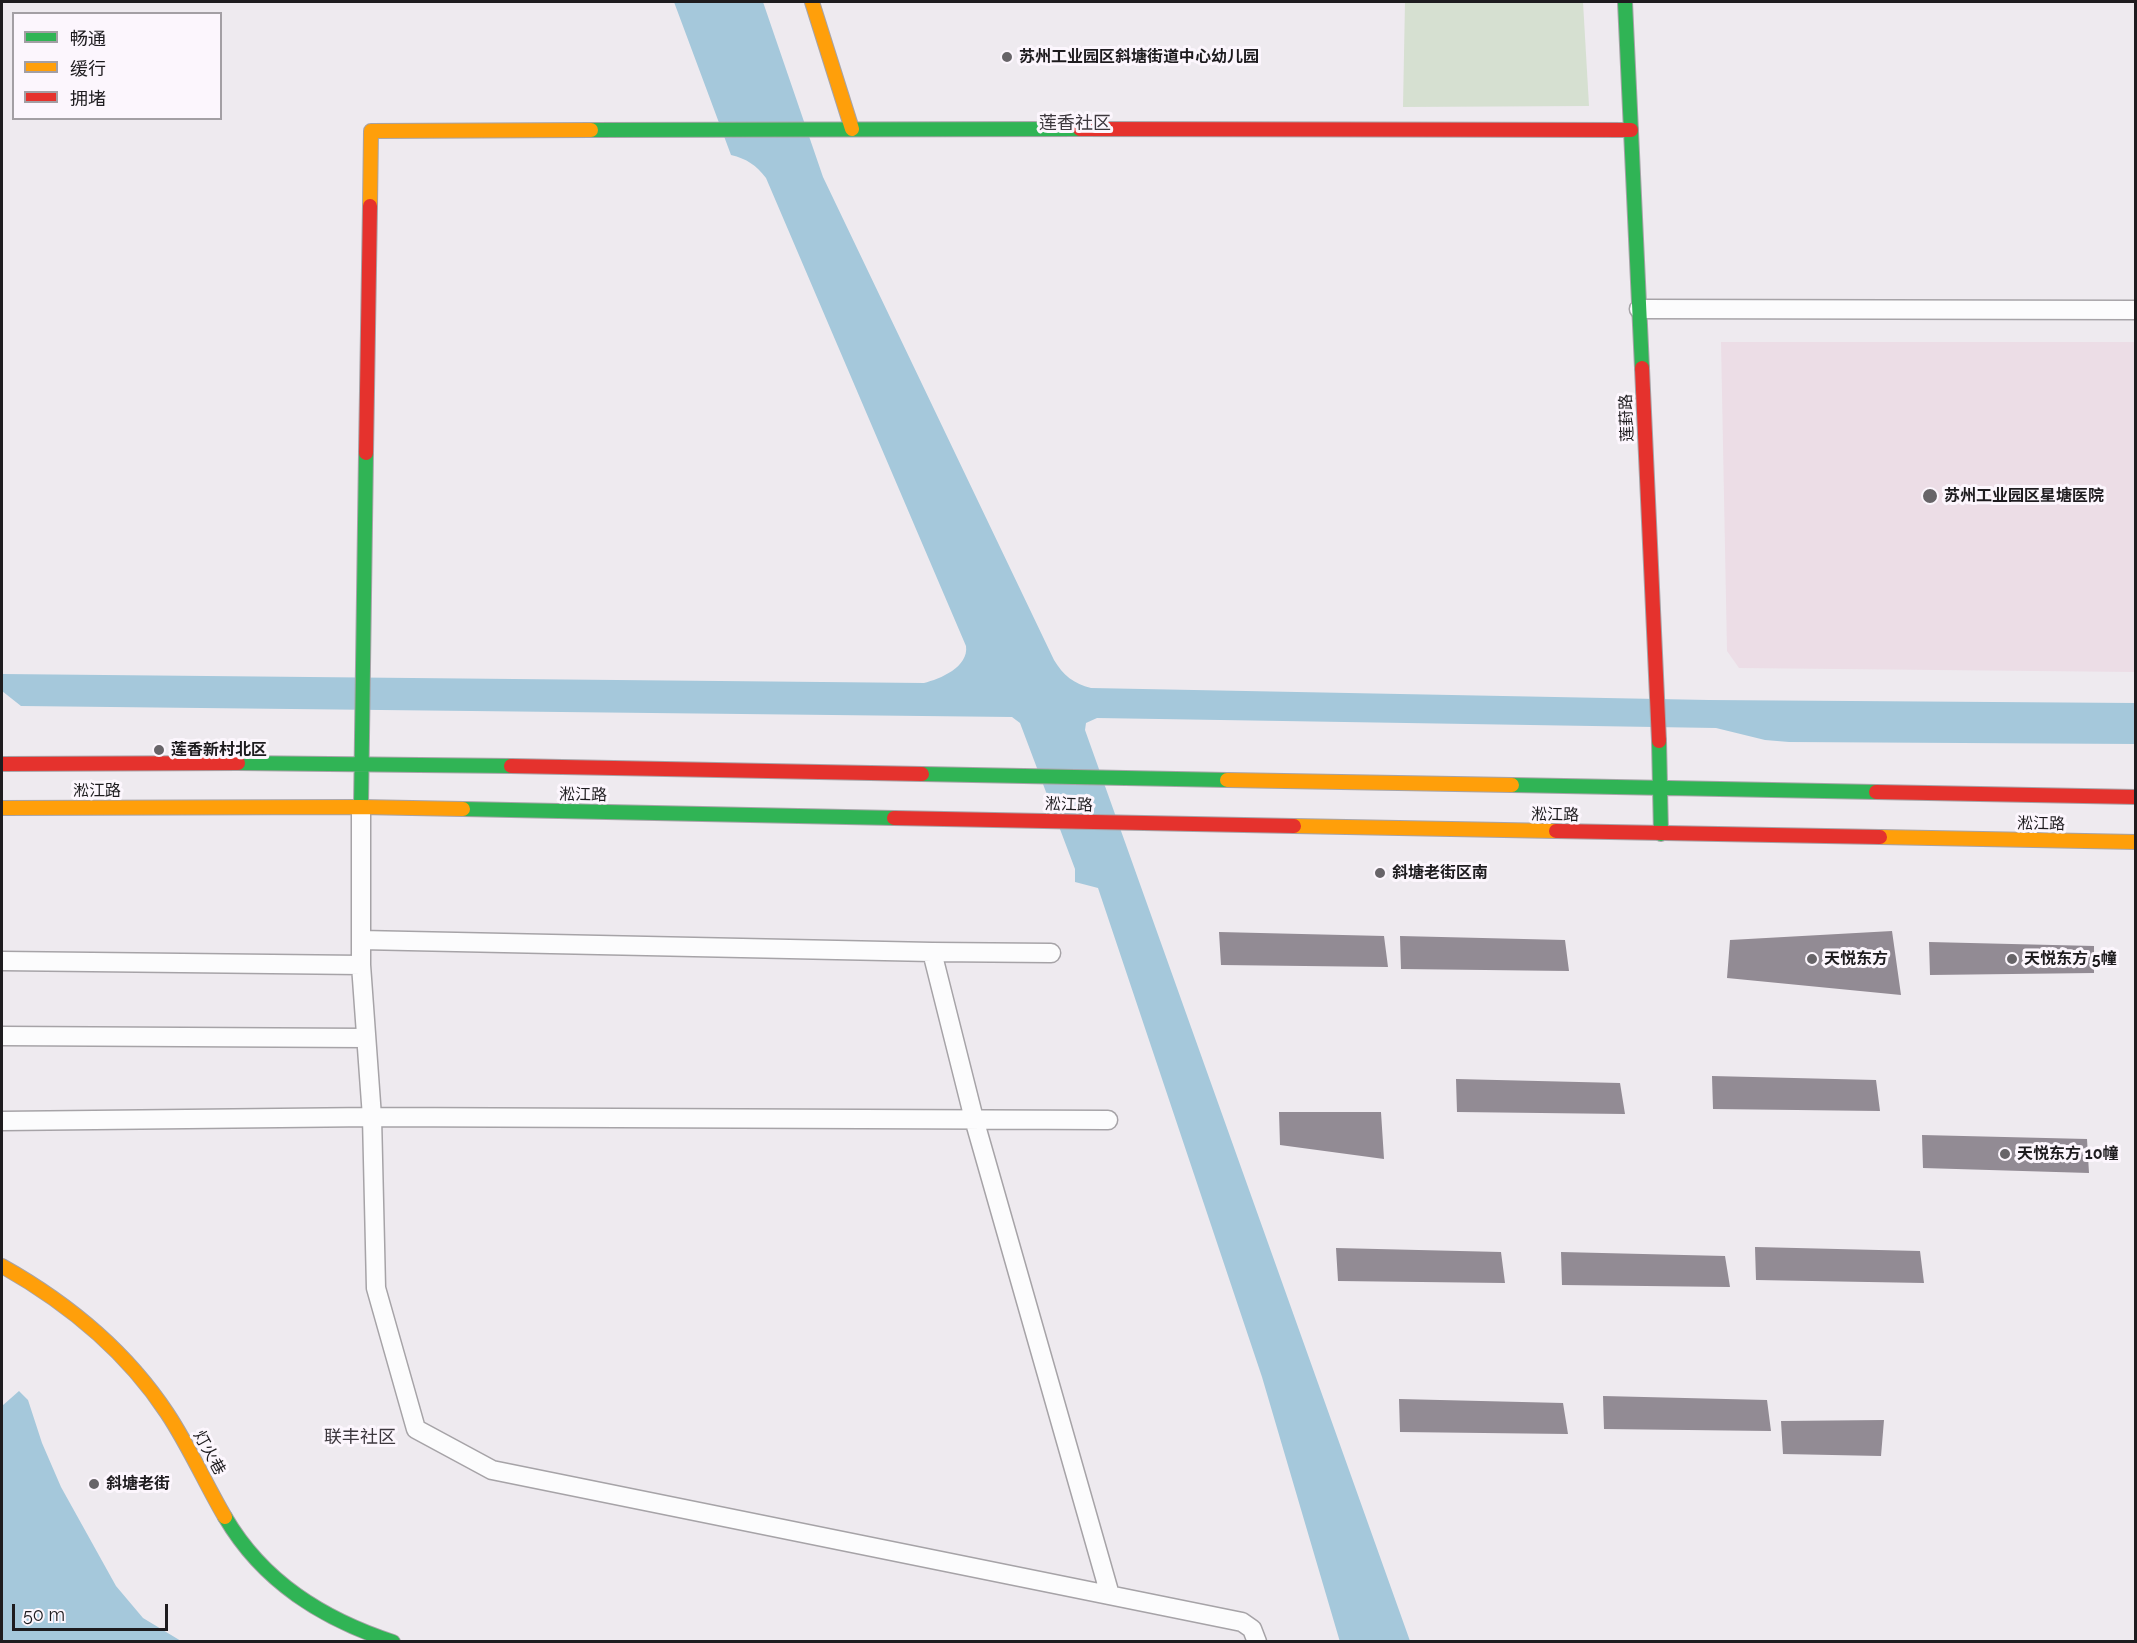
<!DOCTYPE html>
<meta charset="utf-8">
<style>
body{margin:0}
#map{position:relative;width:2137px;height:1643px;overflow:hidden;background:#eeeaef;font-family:Raleway,"Noto Sans SC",sans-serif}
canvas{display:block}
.frame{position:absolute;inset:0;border:3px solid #1e1c1f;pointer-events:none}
.legend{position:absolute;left:12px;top:12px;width:210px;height:108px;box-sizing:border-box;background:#fcf6fd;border:2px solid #a39fa4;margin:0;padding:8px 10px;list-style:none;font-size:18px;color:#1e1c1f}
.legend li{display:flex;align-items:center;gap:12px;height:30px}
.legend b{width:30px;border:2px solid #a39fa4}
.scale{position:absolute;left:12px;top:1604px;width:156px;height:27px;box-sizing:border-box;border:3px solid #1e1c1f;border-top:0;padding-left:8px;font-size:18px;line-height:21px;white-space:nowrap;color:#1e1c1f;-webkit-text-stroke:4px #fcf6fd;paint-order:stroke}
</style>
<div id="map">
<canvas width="2137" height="1643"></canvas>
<div class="frame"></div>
<ul class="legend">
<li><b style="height:8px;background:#30b455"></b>畅通</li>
<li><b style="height:8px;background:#ff9f0a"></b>缓行</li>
<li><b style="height:8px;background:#e5322d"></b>拥堵</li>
</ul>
<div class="scale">50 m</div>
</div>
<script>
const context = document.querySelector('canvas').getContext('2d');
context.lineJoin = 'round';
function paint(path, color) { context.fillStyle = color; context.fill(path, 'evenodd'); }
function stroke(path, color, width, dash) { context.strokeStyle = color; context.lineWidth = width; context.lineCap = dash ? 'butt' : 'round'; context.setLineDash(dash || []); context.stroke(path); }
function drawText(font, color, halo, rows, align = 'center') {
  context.font = font + ' Raleway,"Noto Sans SC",sans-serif'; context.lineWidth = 6; context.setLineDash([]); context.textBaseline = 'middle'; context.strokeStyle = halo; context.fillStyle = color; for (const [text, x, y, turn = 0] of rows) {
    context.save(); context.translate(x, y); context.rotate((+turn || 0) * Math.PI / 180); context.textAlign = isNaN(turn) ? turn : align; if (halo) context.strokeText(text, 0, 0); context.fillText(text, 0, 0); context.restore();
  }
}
paint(new Path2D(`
 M1721 342H2135V672L1739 668 1727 651Z`), '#ecdde6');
paint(new Path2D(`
 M1405 2H1583L1589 106 1403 107Z`), '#d6e0d1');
paint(new Path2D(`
 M674 2H763L823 177 1054 660C1063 675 1074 684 1091 688L1709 700 2135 703 2136 744 1789 742 1765 740 1716 728 1097 718 1086 723 1085 730 1410 1641 1340 1642 1262 1377 1098 888 1075 882V869L1020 723 1012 717 21 706 2 691V674L924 683C940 679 969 667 966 646L766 178C756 165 747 159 731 155Z
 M19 1391 28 1400 42 1443 61 1487 116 1586 143 1618 181 1641H2V1406Z`), '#a5c8db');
paint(new Path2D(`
 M1892 931 1901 995 1727 978 1730 940Z
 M1219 932 1384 936 1388 967 1221 965Z
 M1400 936 1565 940 1569 971 1401 969Z
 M1929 942 2094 946V973L1930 975Z
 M1712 1076 1876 1080 1880 1111 1713 1109Z
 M1456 1079 1620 1083 1625 1114 1457 1112Z
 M1279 1112H1381L1384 1159 1280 1145Z
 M1922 1135 2087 1139 2089 1173 1923 1168Z
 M1755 1247 1920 1251 1924 1283 1756 1280Z
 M1336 1248 1501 1252 1505 1283 1338 1281Z
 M1561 1252 1725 1256 1730 1287 1562 1285Z
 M1603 1396 1767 1400 1771 1431 1604 1429Z
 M1399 1399 1563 1403 1568 1434 1400 1432Z
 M1884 1420 1881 1456 1783 1454 1781 1421Z`), '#928b94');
const street = new Path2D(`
 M1639 309 2136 310
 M361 807V965L372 1117 376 1288 416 1429 492 1470 1242 1622 1252 1629 1257 1642
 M361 940 932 952 1051 953
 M932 952 974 1119 1110 1595
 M2 961 361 965
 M2 1036 366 1038
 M2 1121 372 1117 1108 1120`);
const fast = new Path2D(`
 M1625 2 1642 368
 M591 130 1080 129
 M1659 741 1661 834
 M238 763 511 766
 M922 774 1227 780
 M1512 785 1876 792
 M361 807 366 453
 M463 809 894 818
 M225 1517C263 1582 323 1619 393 1642`);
const slow = new Path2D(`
 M812 2 852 129
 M370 206 371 131 591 130
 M1227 780 1512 785
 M2 808 361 807 463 809
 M1294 826 1556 831
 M1880 837 2136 842
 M2 1266C66 1302 126 1351 167 1413 189 1446 205 1483 225 1517`);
const jam = new Path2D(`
 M1080 129 1631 130
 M1642 368 1659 741
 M366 453 370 206
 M2 764 238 763
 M511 766 922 774
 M1876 792 2136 797
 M894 818 1294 826
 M1556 831 1880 837`);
stroke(street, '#a6a3a7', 21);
stroke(fast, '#a6a3a7', 16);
stroke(slow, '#a6a3a7', 16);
stroke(jam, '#a6a3a7', 16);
stroke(street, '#fcfcfd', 18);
stroke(fast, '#30b455', 14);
stroke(slow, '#ff9f0a', 14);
stroke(jam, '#e5322d', 14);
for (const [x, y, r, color] of [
 [1007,57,6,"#676468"],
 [1930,496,8,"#676468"],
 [159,750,6,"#676468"],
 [1380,873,6,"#676468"],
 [1812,959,6,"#676468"],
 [2012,959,6,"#676468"],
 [2005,1154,6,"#676468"],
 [94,1484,6,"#676468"]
]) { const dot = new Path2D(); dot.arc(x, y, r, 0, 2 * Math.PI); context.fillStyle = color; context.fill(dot); stroke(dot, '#fcf6fd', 2); }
drawText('bold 16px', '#1e1c1f', '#fcf6fd', [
 ["苏州工业园区斜塘街道中心幼儿园",1019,57],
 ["苏州工业园区星塘医院",1944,496],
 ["莲香新村北区",171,750],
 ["斜塘老街区南",1392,873],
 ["天悦东方",1824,959],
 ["天悦东方 5幢",2024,959],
 ["天悦东方 10幢",2017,1154],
 ["斜塘老街",106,1484]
], 'left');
drawText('16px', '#1e1c1f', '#fcf6fd', [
 ["莲葑路",1627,418,-92],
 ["淞江路",97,791],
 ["淞江路",583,795,1],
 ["淞江路",1069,805,2],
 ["淞江路",1555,815,1],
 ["淞江路",2041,824,1],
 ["灯火巷",209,1453,61]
]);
drawText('18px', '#3d383e', '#fcf6fd', [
 ["莲香社区",1075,124],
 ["联丰社区",360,1438]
]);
</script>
